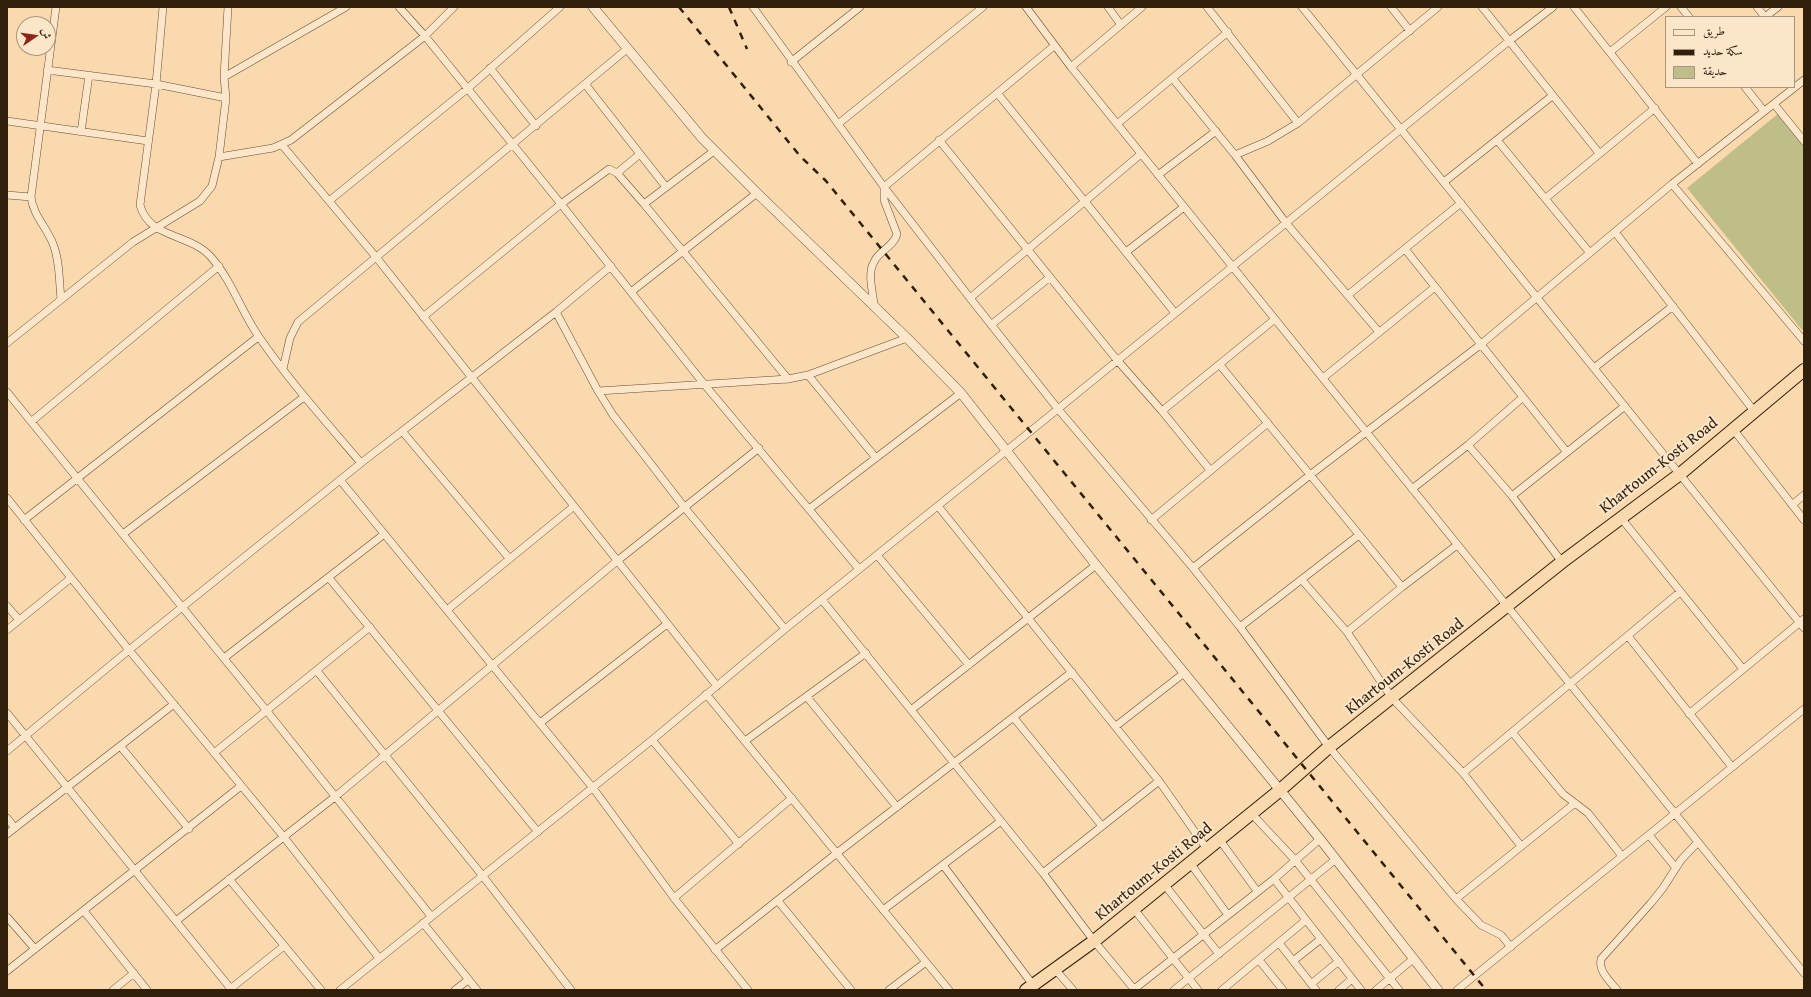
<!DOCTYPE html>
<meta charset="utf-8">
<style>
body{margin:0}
#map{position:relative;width:1811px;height:997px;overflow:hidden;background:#f9d9ad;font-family:"Gentium Book Plus",Amiri,serif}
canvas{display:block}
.frame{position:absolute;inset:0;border:8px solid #2f1f0b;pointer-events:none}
.legend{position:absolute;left:1665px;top:16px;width:130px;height:72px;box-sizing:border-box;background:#fbe6ca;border:1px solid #a9967e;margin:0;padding:5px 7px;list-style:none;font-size:12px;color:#2f1f0b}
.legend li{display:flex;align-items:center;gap:8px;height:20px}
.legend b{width:20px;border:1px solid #a9967e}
.north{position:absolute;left:16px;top:16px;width:40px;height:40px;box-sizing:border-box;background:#fbe6ca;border:1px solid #a9967e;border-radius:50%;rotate:77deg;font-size:11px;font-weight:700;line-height:16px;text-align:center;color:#2f1f0b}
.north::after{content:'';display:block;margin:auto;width:14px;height:18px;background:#8f2418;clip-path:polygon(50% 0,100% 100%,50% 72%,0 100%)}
</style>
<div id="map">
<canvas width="1811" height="997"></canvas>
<div class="frame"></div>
<ul class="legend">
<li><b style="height:5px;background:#fbe6ca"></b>طريق</li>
<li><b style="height:5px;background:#2f1f0b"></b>سكة حديد</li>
<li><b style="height:11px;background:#c0be88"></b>حديقة</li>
</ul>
<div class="north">ش</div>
</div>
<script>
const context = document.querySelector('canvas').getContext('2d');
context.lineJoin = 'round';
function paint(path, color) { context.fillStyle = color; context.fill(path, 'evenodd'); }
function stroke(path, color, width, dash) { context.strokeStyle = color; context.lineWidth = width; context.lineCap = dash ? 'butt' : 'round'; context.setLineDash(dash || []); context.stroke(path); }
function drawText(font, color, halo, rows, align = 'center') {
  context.font = font + ' "Gentium Book Plus",serif'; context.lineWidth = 4; context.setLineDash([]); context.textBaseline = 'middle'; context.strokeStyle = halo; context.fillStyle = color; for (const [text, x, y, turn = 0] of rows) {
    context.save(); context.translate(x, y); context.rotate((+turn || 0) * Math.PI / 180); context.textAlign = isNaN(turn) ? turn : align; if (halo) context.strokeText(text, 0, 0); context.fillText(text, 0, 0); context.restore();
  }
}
paint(new Path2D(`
 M1779 113 1804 143V329L1802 330 1687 188Z`), '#c0be88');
const minor = new Path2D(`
 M56 7 31 197C33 215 47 228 53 244 60 261 59 281 61 299
 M163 7 156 84 140 205C149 239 190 233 211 257 232 281 241 311 259 337 290 382 326 422 361 463
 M399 7 425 36 561 204 704 384 859 569
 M753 7 884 187 970 298 1058 409 1193 568 1240 627 1329 747 1456 899 1481 925 1501 935 1511 947
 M1026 7 1071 67 1804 973
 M1108 7 1121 25
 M1207 7 1298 123
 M1302 7 1804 628
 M1391 7 1410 31
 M1482 7 1599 153
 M1574 7 1698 164
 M1681 7 1689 17
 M1757 7 1765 17
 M1765 17 1778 7
 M1610 52 1666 7
 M791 62 860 7
 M1071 67 1142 7
 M490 68 536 126
 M47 70 156 84 226 98
 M224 77 346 7
 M1173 79 1235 155 1286 223 1379 332
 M585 84 666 187
 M1745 87 1764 111
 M998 94 1175 313
 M1774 104 1804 141
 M7 121 148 141
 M838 124 983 7
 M1117 124 1228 32
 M81 132 89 75
 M939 140 1117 360 1162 411 1210 470
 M1497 140 1590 253
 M282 145 376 257 717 686
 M1235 155 1268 141 1298 123 1438 7
 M219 157 226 98 224 77 228 7
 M617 173 640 154
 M1158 175 1216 131
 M1444 182 1552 96
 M1672 184 1804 341
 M7 195 31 197
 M1546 198 1655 108
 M329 201 467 89 560 7
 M644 204 714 151
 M1615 232 1754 411
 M1405 249 1566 451
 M1126 252 1184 207
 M631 292 757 193
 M1348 295 1461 203
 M970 298 1141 154
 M874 305C873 292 867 274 874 262 879 250 894 247 897 234L884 200V187L1054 46
 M556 312 598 391 613 415 685 508 785 629
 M423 317 561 204 609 169 617 173 644 204 788 379
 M991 325 1050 277
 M7 343 133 242 200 201 212 186 219 157 273 148 291 140 425 36 454 7
 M1220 365 1402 587
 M1594 368 1673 306
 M283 369 290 338 298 322 627 49
 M808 375 876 458
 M1323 378 1435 287
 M598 391 788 379 808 375 907 338
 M7 392 266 710 431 916
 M1162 411 1275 319
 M32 421 219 266
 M1733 429 1804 520
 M402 431 509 558
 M1468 445 1512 496 1562 562
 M340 480 593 788 674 898 748 990
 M1412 489 1468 445 1522 398
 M1512 496 1625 406
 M7 498 129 650 283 836 379 958
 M1792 505 1804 495
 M938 506 1159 781 1207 849
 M809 509 961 393
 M1621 518 1743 669
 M24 520 258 337
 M1151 520 1268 423
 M123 534 304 397
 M877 555 969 665
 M1193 568 1310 475 1480 345 1672 184 1804 80
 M329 578 538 832
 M1302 580 1347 632 1392 698 1463 773 1521 846
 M822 600 1043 873 1094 941 1134 989
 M7 606 19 620
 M447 610 573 507
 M1240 627 1359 535
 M7 630 71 578
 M1347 632 1402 587 1457 545
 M1628 636 1732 767
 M224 658 383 535
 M317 671 482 875 571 990
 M706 694 949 990
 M807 697 897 807
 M911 710 1096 565
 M7 713 231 989
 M1689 714 1804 619
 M1014 718 1102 826
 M540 723 667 624
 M1116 726 1184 673
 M1512 732 1563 794 1588 813 1622 856
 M652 740 739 844
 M745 741 866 653
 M121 747 189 829
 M7 751 129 650 361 463 556 312 611 266
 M214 753 370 627
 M1463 773 1680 592
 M1251 813 1295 860 1399 990
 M7 818 15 828
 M7 834 174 704
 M1649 835 1676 868
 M1219 839 1257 891
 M1190 863 1228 915
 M943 865 1033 985
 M1043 873 1159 781
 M229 879 321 990
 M1274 879 1361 990
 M1164 884 1219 954
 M674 898 792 798
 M1456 899 1575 803
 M778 901 851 990
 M1134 909 1198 990
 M883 910 1001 821
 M84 911 147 990
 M7 917 35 949
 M176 921 336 796 617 561 759 448
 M423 923 477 990
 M1279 943 1316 990
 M715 950 837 853 1072 672
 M1259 960 1283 990
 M1293 961 1321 939
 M1055 969 1073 990
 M7 971 241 786
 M1311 984 1339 961
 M113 990 134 973
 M229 990 284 946
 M340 990 652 740 785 629 1058 409 1509 41 1553 7
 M455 990 468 980
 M889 990 926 962
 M1133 990 1274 879 1320 839
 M1174 990 1336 859
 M1222 990 1306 920
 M1339 990 1352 979
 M1376 990 1413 959
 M1457 990 1804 709
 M1617 990C1610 981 1598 971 1601 959L1651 903 1663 888 1681 860 1698 842`);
const tertiary = new Path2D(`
 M593 7 702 138 757 193 907 338 961 393 1096 565 1320 839 1438 990`);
const trunk = new Path2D(`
 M1026 990 1094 941 1279 791 1329 747 1562 562 1680 474 1804 370`);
stroke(minor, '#624e34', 8);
stroke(tertiary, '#624e34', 10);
stroke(trunk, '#2f1f0b', 14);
stroke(minor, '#fbe6ca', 7);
stroke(tertiary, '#fbe6ca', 9);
stroke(trunk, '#f9d9ad', 12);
stroke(new Path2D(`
 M679 7 800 156 826 181 1486 990
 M729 7 747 49`), '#2f1f0b', 2.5, [7, 7]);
drawText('16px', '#2f1f0b', '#fbe6ca', [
 ["Khartoum-Kosti Road",1659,466,-38],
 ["Khartoum-Kosti Road",1405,667,-38],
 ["Khartoum-Kosti Road",1154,872,-39]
]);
</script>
